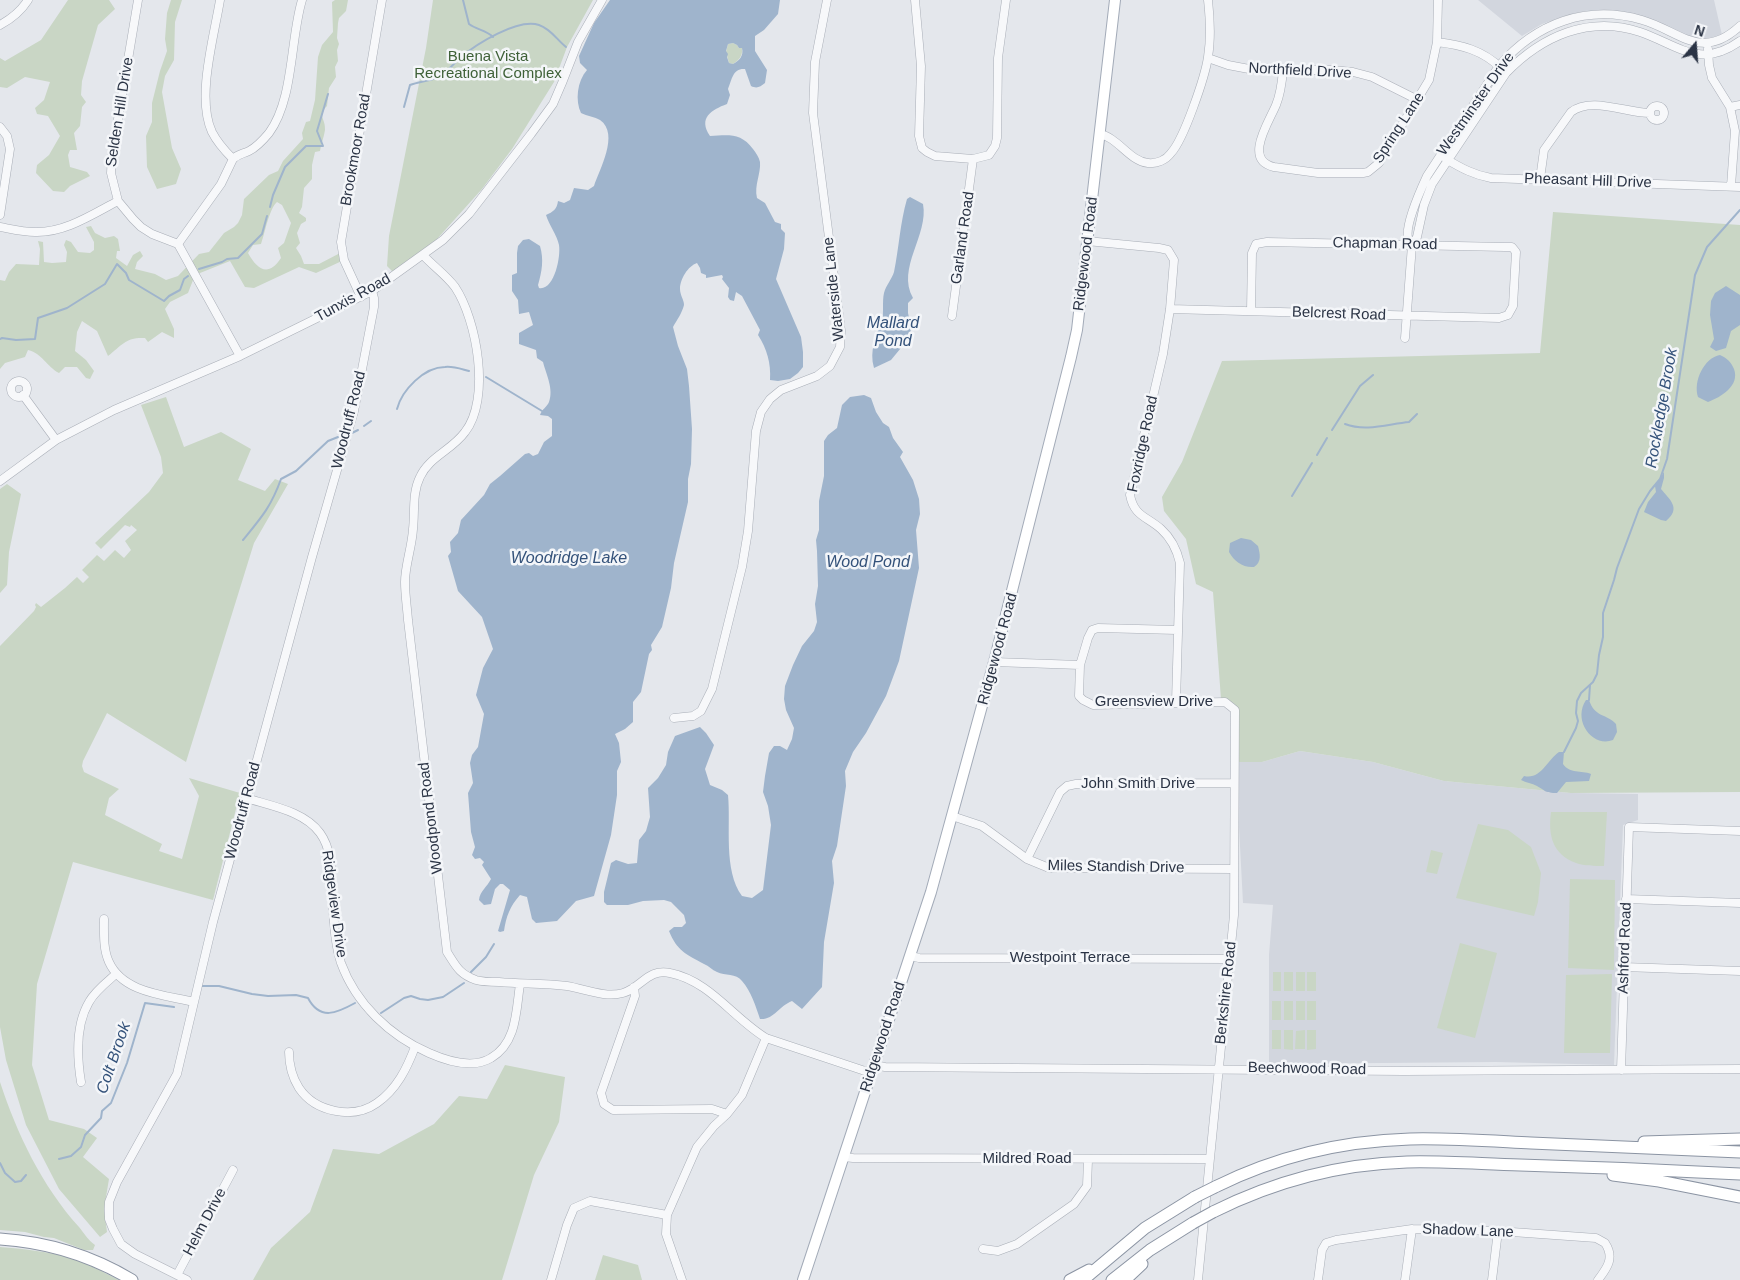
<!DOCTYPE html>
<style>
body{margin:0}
#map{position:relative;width:1740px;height:1280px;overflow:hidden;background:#e4e7ec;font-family:Helvetica,sans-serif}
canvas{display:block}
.north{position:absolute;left:1670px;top:20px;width:50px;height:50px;-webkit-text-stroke:4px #f4f6f9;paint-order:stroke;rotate:18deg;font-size:14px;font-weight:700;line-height:20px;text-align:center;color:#2b3445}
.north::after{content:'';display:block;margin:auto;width:18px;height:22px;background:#2b3445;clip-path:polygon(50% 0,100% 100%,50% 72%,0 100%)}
</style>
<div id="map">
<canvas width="1740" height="1280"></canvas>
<div class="north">N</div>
</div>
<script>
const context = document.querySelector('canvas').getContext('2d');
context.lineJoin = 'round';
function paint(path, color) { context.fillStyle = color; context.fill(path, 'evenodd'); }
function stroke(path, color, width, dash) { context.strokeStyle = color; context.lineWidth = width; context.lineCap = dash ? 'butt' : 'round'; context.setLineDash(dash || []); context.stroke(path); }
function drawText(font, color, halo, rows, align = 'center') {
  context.font = font + ' Helvetica,sans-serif'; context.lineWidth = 5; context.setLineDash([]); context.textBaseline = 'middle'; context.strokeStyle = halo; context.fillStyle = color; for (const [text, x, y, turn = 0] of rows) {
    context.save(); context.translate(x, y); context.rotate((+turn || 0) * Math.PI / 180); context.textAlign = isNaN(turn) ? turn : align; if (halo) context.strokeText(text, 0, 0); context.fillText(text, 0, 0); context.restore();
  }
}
paint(new Path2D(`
 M1478 0H1714L1722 35 1710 39 1693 38 1640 16 1627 12 1605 10 1585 11 1565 16 1542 24 1522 36Z
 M1300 751 1373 762 1444 781 1571 793 1638 794V820L1623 825 1614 1065 1496 1062 1269 1064V955L1273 905 1243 903 1237 789V762H1262Z`), '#d2d6de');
paint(new Path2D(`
 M68 0H109L115 9 98 25 82 81 81 95 86 102 82 107 80 126 74 133 77 150H70L68 155 70 167 87 172 90 176 70 186 64 192 53 191 36 173 37 165 49 155 60 136 48 116 37 114 35 108 44 100 50 82 25 77 7 88 0 87V58L5 61 41 40Z
 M171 0H182L175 22 174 60 165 76 162 92 172 148 181 169 176 184 157 189 147 167 146 136 152 122V103L160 71 167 51 165 39 167 13Z
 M335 0H348L346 11 339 18 338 23 337 38 339 44 337 50 338 61 335 67 336 77 329 88 327 106C317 116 326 119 325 130 324 137 321 144 320 151L315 152 312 165V179L304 188 302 207 299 213 306 218V221L301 224 297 233 300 243 296 248 301 256 304 264H319L342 252 344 260 316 273 299 267 254 288 245 287 230 261 195 275 188 293 170 302 165 309 174 329V338L162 332 148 342 145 338C126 337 122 345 108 356L97 331 82 321 77 332 75 351 86 360 94 371 90 379 86 378 77 367H65L59 373C46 366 43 354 28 350L25 357 5 363 0 369V280L5 281 9 272 16 264 39 265 40 249 38 241 43 242 44 262 52 263 66 262 67 252 64 245 66 240 71 242 78 252 90 253 94 250V242L86 227 91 226 95 233 105 238 114 236 118 239 120 251H117L116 258 127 266 133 255 140 251 143 256 137 262 135 269 155 274 166 280 178 276 199 254 209 252 224 233 234 227 238 223 242 215 244 199 269 175 278 171 283 161 303 139 302 133 306 122 310 121 315 100 318 57 322 45 333 32 332 2ZM277 202 282 205 291 223 284 243 278 248 281 258C268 278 257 269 248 253L253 245 261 244C265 233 269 209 277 202Z
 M433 0H593L567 47 554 82 512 149 482 189 428 249 394 273 387 266 389 236 426 48Z
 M733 43 737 45 739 48H742C743 56 739 60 733 64L729 63 726 52 728 44Z
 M1553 212 1740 225V792L1571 793 1444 781 1373 762 1300 751 1262 762H1237L1238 714 1221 699 1213 592 1196 584 1186 539 1164 511 1162 497 1182 462 1222 361 1540 353Z
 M166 397 184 447 221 432 251 449 238 480 265 491 275 479 288 484 254 543 186 762 107 713 83 761 82 766 84 772 119 789 109 798 105 815 162 844 159 851 182 859 199 796 189 778 240 793 213 900 73 862 37 984 32 1065 49 1120 84 1129 97 1138 83 1157 109 1179 104 1209 107 1232 100 1237 59 1189 26 1125 6 1060 0 1027V646L34 611 36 607 35 605 36 603 41 607 65 588 77 577 83 583 89 577 82 570 97 555 104 561 115 550 124 558 131 550 125 541 137 530 131 525 130 527 125 525 101 549 95 543 149 492 163 473 161 457 141 405Z
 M7 484 21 494 9 552 7 585 0 593V489Z
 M1551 812H1607L1604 866C1595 866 1584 866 1576 863 1552 854 1548 835 1551 812Z
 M1478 824 1508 830 1531 847 1541 873 1538 902 1534 916 1456 898Z
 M1431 850 1443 853 1437 874 1426 872Z
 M1570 879 1615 880 1614 970 1568 968Z
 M1460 943 1497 953 1475 1038 1437 1028Z
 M1273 972H1281V991H1273Z
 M1284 972H1293V991H1284Z
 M1296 972H1305V991H1296Z
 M1307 972H1316V991H1307Z
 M1612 974 1610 1053H1564L1566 975Z
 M1272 1001H1281V1020H1272Z
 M1284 1001H1293V1020H1284Z
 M1296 1001H1305V1020H1296Z
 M1307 1001H1316V1020H1307Z
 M1272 1030H1281V1049H1272Z
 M1284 1030H1293V1050L1284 1049Z
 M1305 1030V1049H1295L1296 1031Z
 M1307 1030H1316V1049L1307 1050Z
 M505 1065 565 1077 559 1122 534 1175 502 1280H253L271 1248 310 1212 333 1149 379 1154 434 1124 459 1096 487 1099Z
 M0 1082C17 1134 42 1186 79 1227 84 1233 88 1240 95 1245L93 1250H84L54 1238 44 1237 25 1232 0 1230Z
 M0 1247C23 1249 47 1251 69 1258 87 1263 103 1272 119 1280H0Z
 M603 1255 638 1265 642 1280H595Z`), '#c9d6c5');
paint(new Path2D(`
 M610 0H780L778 14 764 30 755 36V51L767 70 765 83C760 87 757 89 751 86L745 69C733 68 732 79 728 89L730 95 727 104C711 110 698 118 710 136 727 135 741 132 753 149 756 153 759 157 760 162 761 174 754 185 757 198L765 203 775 222 781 224V229L785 233 784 249 776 279 801 337 803 352V367L798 373 790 379 778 381 770 380C771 363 767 349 758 335L760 330 742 296 736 292 734 301 730 300 728 297 729 288 722 279 723 277 722 275 706 278V275L701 273 700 268 697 263C688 266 680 279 680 289 680 295 684 300 684 305 682 313 677 320 673 327L678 346 687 369 689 386 692 429 691 464 688 479V502L674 563 671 588 662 627 651 645 652 650 649 654 641 692 633 702V722L625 729 615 734 619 743 621 762 617 771V795L611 835 594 896 576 901 557 921 536 923 532 919 527 897 520 895C510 906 506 917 504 931L500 932 498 931 510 890 503 884H500L495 889 491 904 484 905 479 900C480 891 487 887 491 879L482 865 484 862 480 858 475 859 472 855 475 847 471 832 468 793 473 783 470 763 472 755 478 747 484 714 476 695 483 668 493 649 482 617 458 591 448 556 451 552 450 542 458 533 461 520 484 495 490 484 500 476 525 454 529 453 533 456 538 454 544 442 552 436V419L548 416 540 415C542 409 547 407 549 402 554 389 546 374 543 362L537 358 536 350 519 344V333L533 325 529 312 519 314 518 300 512 291V275L517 273V253L518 246 523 240 529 239 540 246C544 260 542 271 538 285L539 288C554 291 561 257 559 245 557 235 549 225 546 215 553 212 557 209 558 201L564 203 570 200 574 188 588 190 594 186C599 170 620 134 600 120 595 117 587 116 581 113 575 101 577 81 587 70L580 63 579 56 594 23ZM733 43 737 45 739 48H742C744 56 739 61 733 64L729 63 727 57 728 54 726 51 728 44Z
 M910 197 923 204C929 235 896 268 913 298L908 303V313L911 327 910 337 891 360 874 368C869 351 876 336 882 320 884 314 882 301 884 293 886 285 892 279 894 272 899 248 900 223 907 199Z
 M1726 286 1740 295V325L1731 331 1726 348 1716 351 1710 347 1714 339 1710 315 1711 301 1715 293Z
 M1720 355C1727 358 1731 362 1734 369 1740 386 1721 397 1708 402L1698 397C1693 381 1704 358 1720 355Z
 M864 395 871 398 876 412 883 423 889 427 893 438 903 452 900 457 913 480 919 499 920 514 916 530 919 568 899 661 886 696 866 733 853 752 845 771 846 786 837 846 832 861 834 883 824 942 822 987 802 1009 792 1001C779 1006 774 1020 760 1019 756 1007 751 991 742 981 736 973 725 976 717 972 712 970 709 966 704 964 686 954 677 951 669 931L674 927H682L686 923 684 915 671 902 664 900 643 901 628 905H607L604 902V892L611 863 616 860 628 864 637 863 639 840 646 831 650 817 648 788 658 778 666 765 668 752 675 736 700 727 706 733 714 745 705 769 710 785 722 790 728 795C731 826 723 870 742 896L752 898 763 890 771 825 768 806 763 792 765 776 769 753 774 746H780L787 750 792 739 794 728 786 710 784 699 785 686 793 665 802 646 814 631 817 622 815 604 818 586 817 551 816 540 819 530V501L824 476V441L828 435 837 428 842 405 850 397Z
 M1664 472V478L1661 489C1669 499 1682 508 1666 521L1661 520 1644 512 1648 502 1656 492 1655 486Z
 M1241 538 1251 540 1258 546C1260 554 1262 562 1254 567 1243 568 1234 561 1229 552L1230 543Z
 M1586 700H1589C1595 718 1606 713 1616 724L1617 732 1613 740C1593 748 1572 721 1586 700Z
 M1559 752H1564L1563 764C1570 774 1581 770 1591 774L1589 781 1566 782 1557 793C1545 793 1546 791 1537 786 1532 783 1526 783 1521 780L1524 776C1541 780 1547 760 1559 752Z`), '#9fb4cc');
stroke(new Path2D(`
 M463 0 469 24C477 30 486 30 493 37
 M404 107 410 85C418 82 428 81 436 78 446 74 452 65 460 58 476 44 518 18 539 25 551 29 557 40 566 47
 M270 207 273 195 285 167 306 146H323L317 131 328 94
 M199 269 222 262 227 259 238 258 262 234 267 216
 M0 339 2 338 16 340 35 339 38 318 67 308 105 284 117 264 126 273 129 280 164 301 169 296 180 290 184 279 188 276
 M486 377 542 411
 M397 409C402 390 424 367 445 367 453 366 461 369 469 371
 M1345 424C1366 432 1388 424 1409 422L1417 414
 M364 426 371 421
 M1332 430 1360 386 1373 375
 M352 433 358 430
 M1317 455 1327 438
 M1292 496 1312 463
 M243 540C261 518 271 507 281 479L296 471 328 441 338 437
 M1589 700 1590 685
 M1564 752 1576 728 1578 721 1576 713 1577 701 1581 693 1593 682 1597 674 1599 655 1603 637V613L1614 580 1617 568 1639 509 1650 491 1660 479 1667 459 1695 275 1707 247 1740 210
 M471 972 486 957 494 944
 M202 986H219L252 994 268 996 296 995 308 998C320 1021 337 1013 355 1003
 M381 1013 404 998 411 996 420 999 428 1000 443 997 464 983
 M59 1159 71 1156 81 1147 85 1135 101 1118 102 1111 111 1103 127 1063 145 1003 174 1007
 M0 1163 5 1173 15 1182 21 1181 26 1175`), '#9fb4cc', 2);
const minor = new Path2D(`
 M138 0 112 155 111 173 118 201 133 219 141 227 152 234 178 244 240 356
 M915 0 921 66 919 136 922 148 927 152 935 156 973 159 989 155 995 146 997 138 998 58 1006 0
 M0 25C11 19 21 11 28 0
 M1437 42C1462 45 1482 50 1501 68
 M1708 49 1709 65 1712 78 1730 107 1735 131 1731 186
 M1208 58 1228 65 1249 69 1268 68 1283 70H1332L1353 72 1372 77 1418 100
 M1283 70C1282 82 1281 93 1276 105 1269 122 1243 160 1274 167L1318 173H1363L1368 172 1379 163 1429 80 1437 42 1438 0
 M1650 113a7 7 0 1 1 14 0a7 7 0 1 1-14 0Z
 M1730 107 1740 105
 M0 127 7 136 10 149 0 215
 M1099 134C1118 137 1129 161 1148 163 1157 164 1166 160 1171 153 1184 139 1205 77 1208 57 1211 39 1210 18 1208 0
 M233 159C238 154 243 154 249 151 257 147 264 139 269 133 294 99 290 40 302 0
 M1446 159C1461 168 1474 175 1491 178L1740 187
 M1540 179 1544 150 1571 112C1591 96 1626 113 1650 113
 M0 227C11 229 23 232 35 232 65 233 93 214 118 201
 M1087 241 1159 248 1168 250 1174 260 1170 309 1163 354 1130 495C1134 516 1146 516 1161 529 1171 538 1177 550 1180 563L1176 702
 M178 244 221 184 233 159C225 151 217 142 212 132 196 98 214 37 220 0
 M1412 245C1411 242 1409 240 1408 238 1405 224 1421 189 1427 176L1499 66C1536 23 1587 4 1642 20 1680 31 1701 62 1740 26
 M423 255C433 266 446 275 455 287 477 320 491 399 465 432 452 450 429 457 420 477 412 493 415 512 413 529 412 547 405 565 405 582 405 594 407 607 408 620L447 952C456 966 459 974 476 980 483 982 492 982 499 982 522 984 544 983 567 986 585 989 605 998 623 993 641 988 648 968 670 973 710 981 733 1018 766 1038L871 1073
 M361 297 344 260 341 242 382 0
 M1170 309C1279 312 1389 315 1499 318L1508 315 1513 306 1516 252 1512 247H1505L1267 242 1256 244 1252 253 1251 311
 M952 316 973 159
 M1405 338 1412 245 1417 237 1424 205 1432 184 1506 73C1542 36 1589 15 1640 32 1678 45 1700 70 1740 41
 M11 389a8 8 0 1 1 16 0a8 8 0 1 1-16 0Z
 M23 395 56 440
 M0 481 56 440 114 410 240 356 372 291 443 240 469 214 531 134 553 104 562 83 578 42 602 0
 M994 662 1080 665 1088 638 1092 630 1098 628 1177 630
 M1080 665 1079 696 1083 700 1093 705 1225 702 1235 710 1234 915 1198 1280
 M674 718 693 716 701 711 712 689 742 567 748 531 756 431 761 412 770 399 781 390 817 376 830 366 840 347 841 331 813 113 815 62 827 0
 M246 798C271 806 304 811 320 833 333 851 331 874 332 896 334 918 334 941 341 963 356 1004 390 1036 429 1053 447 1061 473 1069 491 1058 517 1043 516 1011 520 984
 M952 816 982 826 1027 859 1049 868 1234 869
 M1027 859 1060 792 1067 786 1076 784 1234 783
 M1626 899 1740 903
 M104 919C104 933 103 949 109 962 123 993 165 995 194 1002
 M911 956 919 958 1230 959
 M1623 967 1740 971
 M634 987 635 996 601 1093 604 1104 613 1110 712 1109 727 1114
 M289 1052C289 1064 292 1077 299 1088 315 1112 353 1120 377 1103 397 1089 407 1068 415 1047
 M874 1065 885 1067 1404 1071 1740 1069
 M1621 1070 1629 827 1740 831
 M81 1082C77 1057 76 1024 89 1002 95 991 107 982 116 974
 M844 1157 853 1158 1210 1159
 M983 1249 998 1251 1017 1244 1074 1204 1087 1186 1088 1160
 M177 1275 233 1170
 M187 1280 135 1254 121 1244 113 1229 109 1219V1202L117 1182 177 1074 213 922 312 557 354 411 374 307V298L372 291
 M551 1280 567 1225 574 1208 590 1201 667 1215
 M682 1280 666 1234 667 1215 697 1147 714 1126 727 1114 742 1095 766 1038
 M1318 1280 1322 1250 1326 1243 1336 1240 1412 1229 1498 1231 1596 1238 1605 1243C1615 1258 1607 1268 1598 1280
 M1405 1280 1412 1229
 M1492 1280 1498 1231`);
const major = new Path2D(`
 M803 1280 931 892 994 662 1071 357 1077 330 1115 0`);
const highway = new Path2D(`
 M1644 1142 1740 1139
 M1613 1175 1659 1181 1740 1197
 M1215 1187C1275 1157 1343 1141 1410 1139 1450 1138 1491 1141 1531 1143 1601 1146 1670 1149 1740 1152
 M1213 1212C1273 1182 1340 1164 1407 1162 1444 1161 1482 1164 1520 1165 1594 1167 1667 1170 1740 1174
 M0 1239C47 1242 92 1256 132 1280
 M1070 1280 1089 1270
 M1083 1280 1145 1228 1195 1197
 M1112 1280 1150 1250 1193 1223
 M1125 1280 1142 1264`);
stroke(minor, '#a9aeb7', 9);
stroke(major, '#a3abb8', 12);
stroke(highway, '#8b94a3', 13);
stroke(minor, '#f7f8fa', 8);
stroke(major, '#fff', 10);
stroke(highway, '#fff', 11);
const highwayBridge = new Path2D(`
 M1195 1197 1215 1187
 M1193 1223 1213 1212`);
stroke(highwayBridge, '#8b94a3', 13, []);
stroke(highwayBridge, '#fff', 11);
drawText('15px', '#3f6138', '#f4f6f9', [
 ["Buena Vista",488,57],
 ["Recreational Complex",488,74]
]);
drawText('15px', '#2b3445', '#f4f6f9', [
 ["Northfield Drive",1300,71,3],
 ["Westminster Drive",1476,104,-55],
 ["Selden Hill Drive",120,112,-81],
 ["Spring Lane",1399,128,-57],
 ["Brookmoor Road",356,150,-80],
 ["Pheasant Hill Drive",1588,181,2],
 ["Garland Road",963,238,-82],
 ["Chapman Road",1385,244,1],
 ["Ridgewood Road",1086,254,-83],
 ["Waterside Lane",834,289,-96],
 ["Tunxis Road",353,298,-29],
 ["Belcrest Road",1339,314,2],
 ["Woodruff Road",349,420,-76],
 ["Foxridge Road",1143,444,-78],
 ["Ridgewood Road",998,649,-75],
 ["Greensview Drive",1154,702],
 ["John Smith Drive",1138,784],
 ["Woodruff Road",243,811,-75],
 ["Woodpond Road",431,818,-97],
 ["Miles Standish Drive",1116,867,1],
 ["Ridgeview Drive",334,904,82],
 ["Ashford Road",1625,948,-88],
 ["Westpoint Terrace",1070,958],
 ["Berkshire Road",1226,993,-84],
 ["Ridgewood Road",883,1037,-72],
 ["Beechwood Road",1307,1069,1],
 ["Mildred Road",1027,1159],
 ["Helm Drive",205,1222,-62],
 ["Shadow Lane",1468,1231,2]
]);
drawText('italic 16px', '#34527a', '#f4f6f9', [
 ["Mallard",893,324],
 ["Pond",893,342],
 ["Rockledge Brook",1662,408,-80],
 ["Woodridge Lake",569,559],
 ["Wood Pond",868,563],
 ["Colt Brook",114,1058,-71]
]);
</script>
